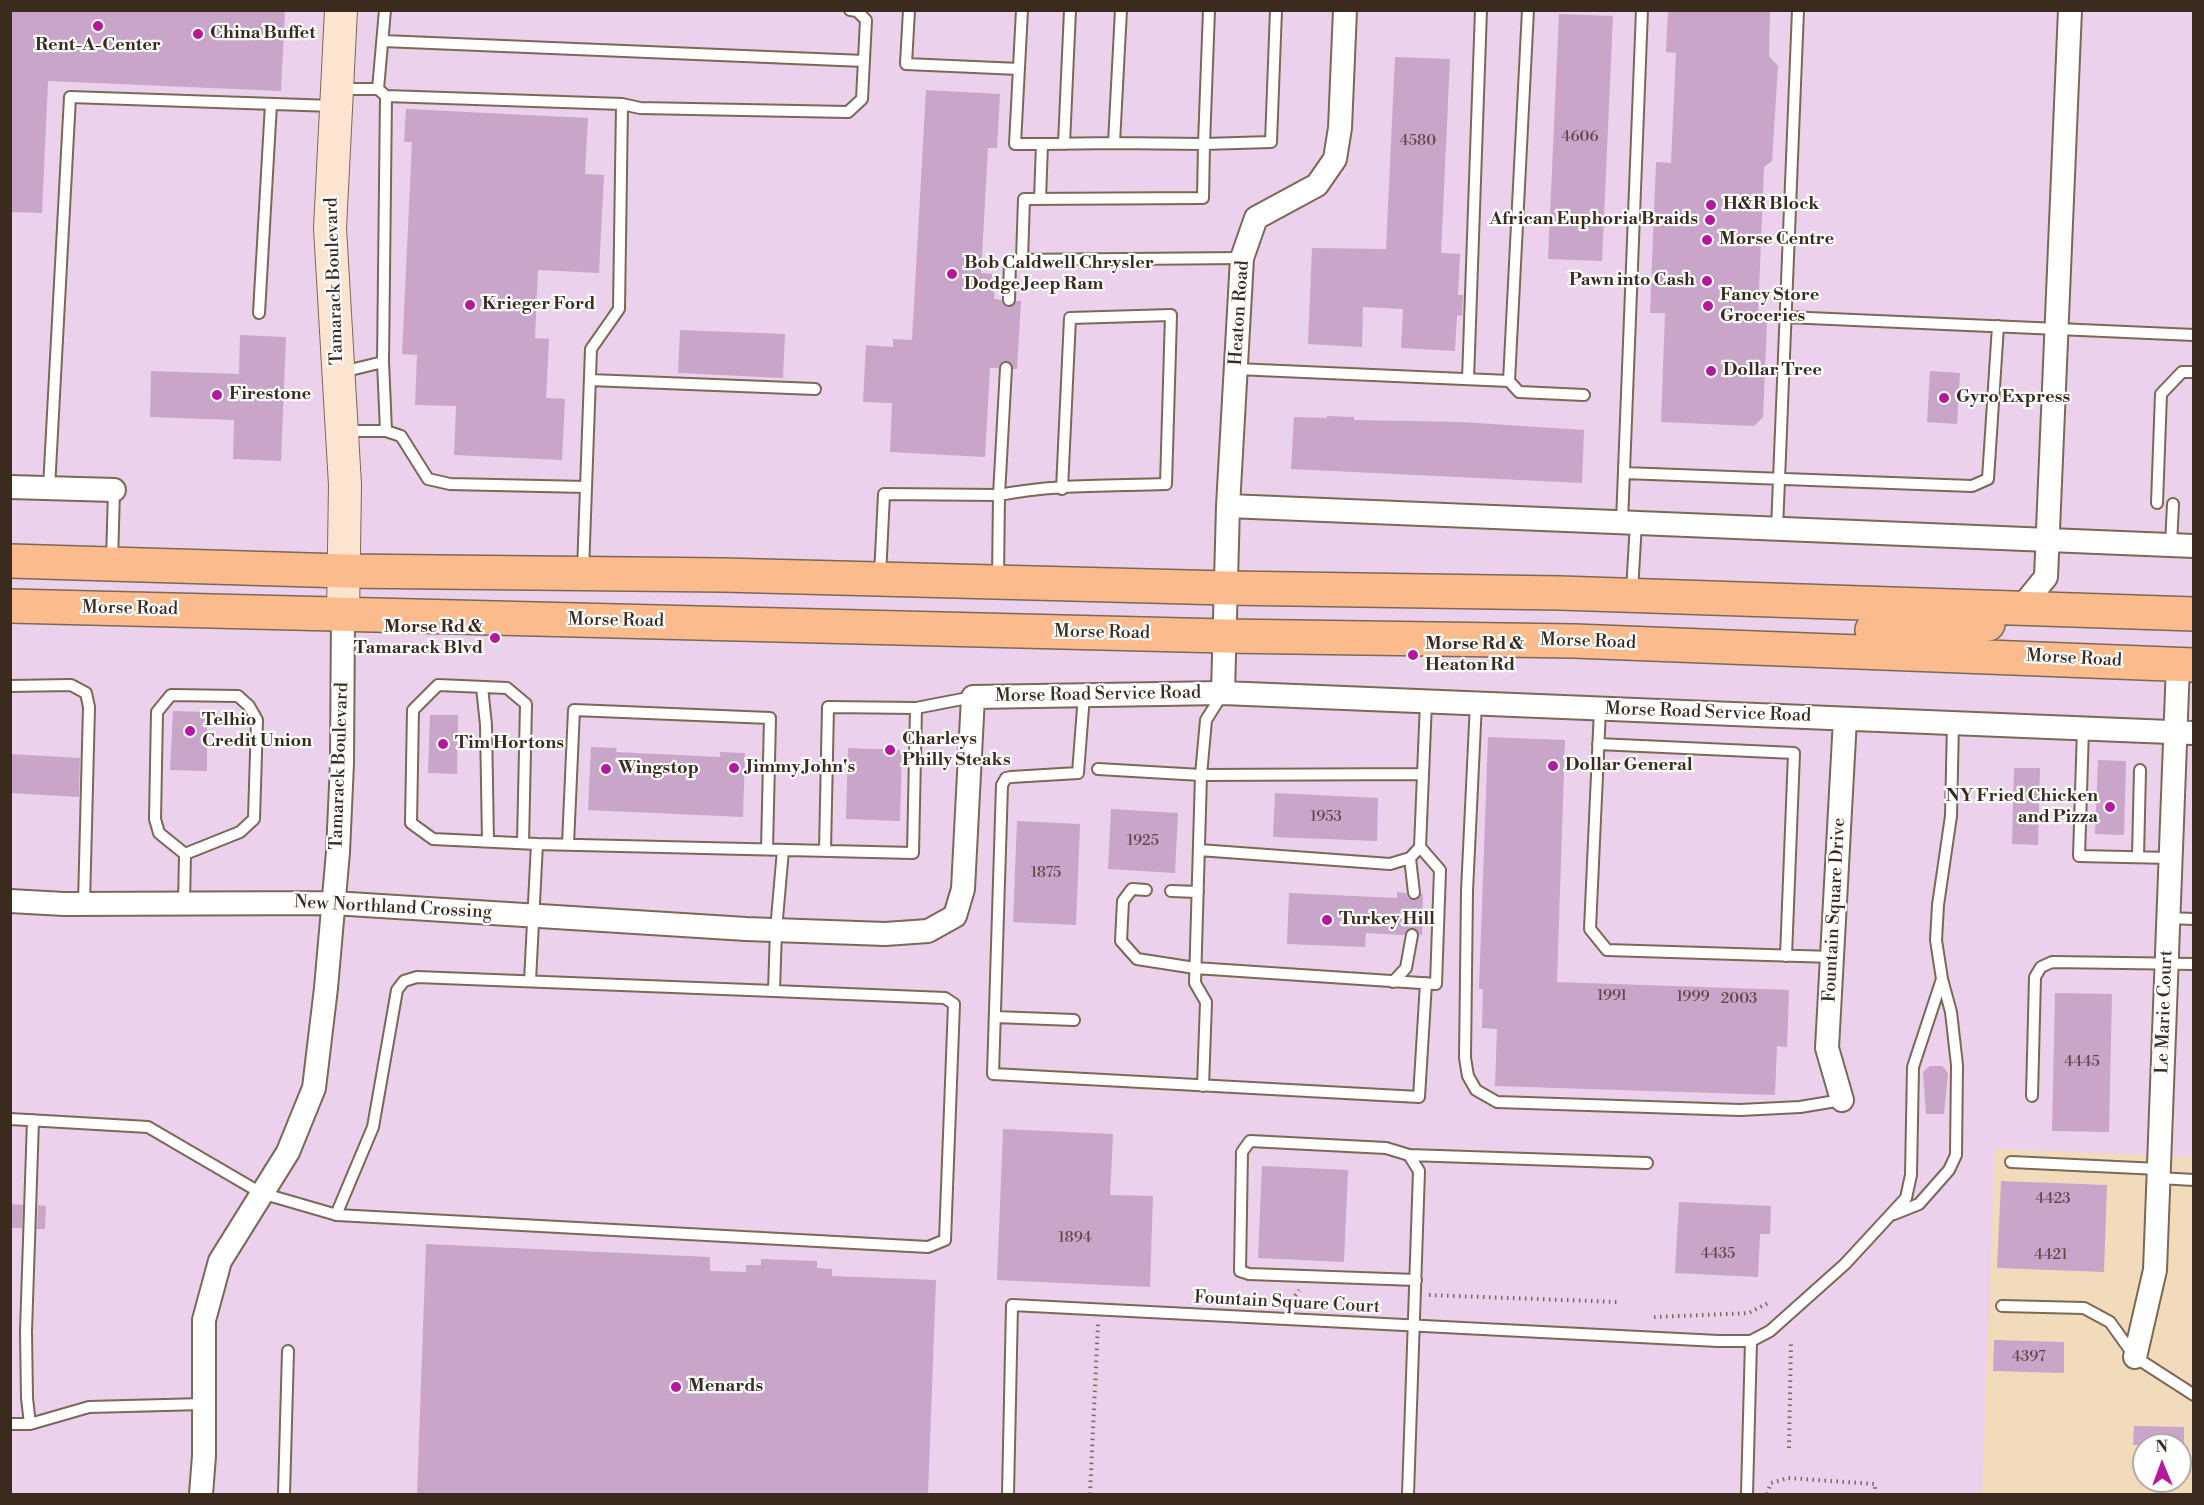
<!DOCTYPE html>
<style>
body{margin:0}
#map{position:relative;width:2204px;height:1505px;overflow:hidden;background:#f2dbbb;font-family:"Libre Bodoni",serif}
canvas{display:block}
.frame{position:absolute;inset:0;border:12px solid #3b2a1e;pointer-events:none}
.north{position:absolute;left:2132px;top:1433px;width:60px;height:60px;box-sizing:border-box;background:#fff;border:2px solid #b1aaa5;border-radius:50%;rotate:359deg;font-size:16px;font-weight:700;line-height:24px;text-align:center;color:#3b2a1e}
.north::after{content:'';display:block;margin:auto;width:21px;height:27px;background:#b5179e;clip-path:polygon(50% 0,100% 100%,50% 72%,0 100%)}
</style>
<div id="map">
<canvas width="2204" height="1505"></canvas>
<div class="frame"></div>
<div class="north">N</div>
</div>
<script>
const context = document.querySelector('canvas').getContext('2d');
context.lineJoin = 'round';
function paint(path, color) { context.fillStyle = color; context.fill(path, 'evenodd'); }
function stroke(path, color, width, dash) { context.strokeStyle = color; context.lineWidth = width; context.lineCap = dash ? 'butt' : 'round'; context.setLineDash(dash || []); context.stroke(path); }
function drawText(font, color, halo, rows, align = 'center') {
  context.font = font + ' "Libre Bodoni",serif'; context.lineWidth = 4.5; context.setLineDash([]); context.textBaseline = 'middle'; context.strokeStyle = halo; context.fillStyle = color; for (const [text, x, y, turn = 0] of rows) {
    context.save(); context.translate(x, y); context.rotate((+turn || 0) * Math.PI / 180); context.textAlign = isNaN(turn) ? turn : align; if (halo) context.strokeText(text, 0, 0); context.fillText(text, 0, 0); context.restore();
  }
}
paint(new Path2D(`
 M10 11H2193V1157L1995 1149 1982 1494H11Z`), '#ebd1eb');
paint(new Path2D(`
 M10 10H285L281 91 48 81 42 213 10 212Z
 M1668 10H1770L1769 56 1778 66 1772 161 1764 167 1758 315 1767 322 1763 417 1754 426 1661 422 1665 313H1650L1656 162 1671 163 1676 53 1666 52Z
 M1559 14 1613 16 1602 261 1548 259Z
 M1395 57 1450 59 1441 253 1460 254 1458 295H1463L1462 316 1457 315 1455 351 1401 348 1403 309 1363 307 1362 347 1308 344 1312 248 1386 249Z
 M926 90 1000 94 997 148H988L981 273 995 274 994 299 1002 300 1008 307 1016 301H1021L1017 369H1013L1007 361 1002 362 998 368H990L985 457 890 452 892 403 863 402 866 345 893 347V339L912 340Z
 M406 109 588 118 585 174 604 175 599 273 538 270 535 338 549 339 546 398 565 399 562 460 454 455 456 406 415 405 417 355 402 354 412 142H404Z
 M680 330 785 334 783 378 678 373Z
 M240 335 286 337 281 461 233 459 234 420 150 417 151 371 239 374Z
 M1930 371 1960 373 1957 424 1927 422Z
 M1327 416 1354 417V420L1461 422 1584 430 1582 483 1291 469 1294 417 1327 418Z
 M173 711 207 712V771L170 770Z
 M430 715H458L457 774 428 773Z
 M1488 737 1565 740 1557 982 1789 990 1787 1047 1777 1046 1775 1095 1495 1086 1497 1029 1482 1028 1483 989H1479Z
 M591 747 617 748 616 752 720 757V752L745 753 743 817 588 810Z
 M848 748 902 750 900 821 846 819Z
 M10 754 80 758 79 797 10 793Z
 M2098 760 2126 761 2124 835 2095 834Z
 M2014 768H2040L2038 845 2012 844Z
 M1275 793 1378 798 1377 841 1273 837Z
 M1111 809 1178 813 1175 873 1108 869Z
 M1017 821 1080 824 1076 925 1013 922Z
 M1397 892 1406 893 1408 898 1414 900 1423 893 1422 936 1413 928 1407 930 1404 935 1366 933 1365 947 1287 944 1289 893 1397 898Z
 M2055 993 2112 994 2109 1132 2052 1131Z
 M1930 1066H1942L1948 1073 1944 1114H1926L1923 1072Z
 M1003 1129 1113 1134 1110 1195 1153 1196 1150 1287 997 1280Z
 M1262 1166 1348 1170 1344 1262 1258 1258Z
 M2001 1181 2107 1185 2104 1272 1997 1268Z
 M1679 1202 1771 1206 1770 1234H1760L1758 1277 1675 1273Z
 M10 1204 23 1205 22 1228H10Z
 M38 1205 46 1206 45 1229H37Z
 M426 1244 710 1257V1271L746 1272V1265H761V1259L817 1261V1268L832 1269V1276L936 1280 928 1494H417Z
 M1994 1340 2064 1342V1373L1993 1371Z
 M2134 1426 2184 1427V1445H2133Z`), '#c9a5c9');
const lane = new Path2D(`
 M385 10 378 89 386 96 622 104 640 108 848 112 862 99 866 20 857 11 850 10
 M909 10 906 64 1019 69
 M1022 10 1015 144H1042
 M1528 10 1509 381 1519 392 1584 395
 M383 41 864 61
 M340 89H378
 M1114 143 1204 144 1209 10
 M1064 144 1070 10
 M1040 199 1042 144 1114 143 1121 10
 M1022 259 1024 199 1203 198 1204 144 1271 142 1276 10
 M1009 300 1010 260 1242 258
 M259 313 271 104
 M1786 317 2194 335
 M1006 368 999 495C1053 484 1111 486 1166 484L1171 315 1070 318 1062 489
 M1236 369 1509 381
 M342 372 383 362 386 96
 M1468 379 1481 10
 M590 380 815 389
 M345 431H386L383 362
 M386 431 401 436 428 479 450 484 586 487
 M1624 473 1972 486 1988 479 1998 326
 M49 488 70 97 333 106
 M2157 503 2161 394 2182 372H2194
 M1622 522 1642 10
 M1777 529 1798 10
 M2171 545 2173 504
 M112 562 114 490
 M583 571 591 349 619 309 622 104
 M880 576 884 494 999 495 998 579
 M1632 591 1636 523
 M10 686 71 685 86 693 89 707 84 904
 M482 687 486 725 488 841
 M171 695 238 696 249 706 257 720 254 819 240 832 185 854 159 833 155 819 157 712Z
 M1084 695 1078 773 1011 777 1006 778 1002 785 993 1074 1419 1097 1426 983
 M1476 703 1467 891 1465 1058 1468 1076 1476 1090 1497 1102 1740 1110 1800 1107 1842 1100
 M1600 709 1590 929 1607 950 1832 957
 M2083 729 2079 856 2171 858
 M1598 744 1794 753 1786 956
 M1098 769 1201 775 1423 774
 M523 843 526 704 507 688 438 685 413 710 411 823 433 839 537 844 913 853 916 708 973 697
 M568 844 574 710 770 718 767 849
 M1199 850 1390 864 1410 858 1420 847
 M825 851 828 707 916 708
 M2138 857 2140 770
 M1410 858 1414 893
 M1146 890 1132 889 1123 901 1121 941 1137 959 1195 968 1436 984 1440 870 1420 847 1426 702
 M1171 891 1198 892
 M184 904 185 854
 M2168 918 2194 919
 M530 981 537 844
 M1393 982 1406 968 1412 935
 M995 1017 1074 1020
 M1203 1086 1206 1002 1195 983 1201 775 1206 720 1223 693
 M2032 1096 2035 977 2041 967 2052 962 2194 964
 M10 1119 148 1127 261 1193 337 1215 928 1247 945 1240 954 1004 945 998 774 991 776 930 783 850
 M1409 1155 1647 1163
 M2011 1162 2159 1169
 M2159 1178 2194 1180
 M1894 1214 1919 1204 1949 1170 1956 1155 1957 1065 1951 1012 1942 979 1936 940 1938 905 1951 816 1953 723
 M336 1215 373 1127 397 990 404 981 417 977 774 991
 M2002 1306 2084 1308 2110 1322 2135 1357 2194 1395
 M10 1424H30L89 1407 203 1404
 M30 1424 27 1398 26 1331 33 1120
 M284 1494 288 1351
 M1008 1494 1012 1305 1718 1341H1751L1770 1331 1845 1264 1906 1198 1911 1175 1913 1067 1942 979
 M1408 1494 1419 1171 1409 1155 1386 1148 1250 1141 1242 1152 1240 1271 1249 1274 1416 1280
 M1747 1494 1751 1341`);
const street = new Path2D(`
 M1345 10 1340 128 1335 159 1317 185 1256 218 1242 258 1228 506 1223 693 2194 733
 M10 487 114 490
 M1228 506 2194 546
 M2020 609 2046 577 2070 10
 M10 901 64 904 333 903 746 929 885 934 928 931 955 916 963 889 973 697 1223 693
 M1842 1100 1827 1048 1845 719
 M2135 1357 2155 1270 2178 664
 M201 1494 204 1456V1320L220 1261 288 1152 314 1088 326 988 338 852 342 763 343 615`);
const secondary = new Path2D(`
 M341 10 330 228 345 485 343 615`);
const primary = new Path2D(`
 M10 561 344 571 723 575 1227 588 1560 593 2194 614
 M10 606 1224 636 1574 641 2194 665
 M1872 630H1914L1988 624`);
stroke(lane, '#7b6855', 14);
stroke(street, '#7b6855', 26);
stroke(secondary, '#7b6855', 34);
stroke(primary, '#7b6855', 36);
stroke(new Path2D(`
 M1429 1295 1618 1302
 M1287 1303H1290L1299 1290
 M1654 1317 1749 1313 1768 1303
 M1789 1448 1791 1340
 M1090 1494 1098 1324
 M1767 1494 1771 1483 1788 1478 1875 1484V1494`), '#7b6855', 4, [1.5, 4.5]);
stroke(lane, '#fff', 10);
stroke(street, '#fff', 22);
stroke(secondary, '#fde4d1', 32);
stroke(primary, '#fbbb8c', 33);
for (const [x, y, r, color] of [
 [98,26,6,"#b5179e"],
 [198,34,6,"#b5179e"],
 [1711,205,6,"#b5179e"],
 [1710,220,6,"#b5179e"],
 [1707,240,6,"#b5179e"],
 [952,274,6,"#b5179e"],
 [1707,281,6,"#b5179e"],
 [470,305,6,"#b5179e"],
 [1708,306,6,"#b5179e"],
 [1711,371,6,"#b5179e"],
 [217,395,6,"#b5179e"],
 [1944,398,6,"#b5179e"],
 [495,638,6,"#b5179e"],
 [1413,655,6,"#b5179e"],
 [190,731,6,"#b5179e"],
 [443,744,6,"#b5179e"],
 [890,750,6,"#b5179e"],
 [1553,766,6,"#b5179e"],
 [734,768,6,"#b5179e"],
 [606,769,6,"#b5179e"],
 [2110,807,6,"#b5179e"],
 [1327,920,6,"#b5179e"],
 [676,1387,6,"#b5179e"]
]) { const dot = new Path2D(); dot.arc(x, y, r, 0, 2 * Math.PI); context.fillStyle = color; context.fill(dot); stroke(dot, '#fff', 2); }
drawText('15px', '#5e4949', null, [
 ["4606",1580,137],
 ["4580",1418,141],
 ["1953",1326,817],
 ["1925",1143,841],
 ["1875",1046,873],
 ["1991",1612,996],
 ["1999",1693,997],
 ["2003",1739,999],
 ["4445",2082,1062],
 ["4423",2053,1199],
 ["1894",1075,1238],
 ["4435",1718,1254],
 ["4421",2051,1255],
 ["4397",2029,1357]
]);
drawText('bold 18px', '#3b2a1e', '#fff', [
 ["China Buffet",210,34],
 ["Rent-A-Center",98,46,"center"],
 ["H&R Block",1723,205],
 ["African Euphoria Braids",1698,220,"right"],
 ["Morse Centre",1719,240],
 ["Bob Caldwell Chrysler",964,264],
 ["Dodge Jeep Ram",964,285],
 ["Pawn into Cash",1695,281,"right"],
 ["Fancy Store",1720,296],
 ["Groceries",1720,317],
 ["Krieger Ford",482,305],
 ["Dollar Tree",1723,371],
 ["Firestone",229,395],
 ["Gyro Express",1956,398],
 ["Morse Rd &",483,628,"right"],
 ["Tamarack Blvd",483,649,"right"],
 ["Morse Rd &",1425,645],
 ["Heaton Rd",1425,666],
 ["Telhio",202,721],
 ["Credit Union",202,742],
 ["Charleys",902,740],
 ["Philly Steaks",902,761],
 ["Tim Hortons",455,744],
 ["Dollar General",1565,766],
 ["Jimmy John's",746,768],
 ["Wingstop",618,769],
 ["NY Fried Chicken",2098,797,"right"],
 ["and Pizza",2098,818,"right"],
 ["Turkey Hill",1339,920],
 ["Menards",688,1387]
], 'left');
drawText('18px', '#3b2a1e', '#fff', [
 ["Tamarack Boulevard",335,281,-92],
 ["Heaton Road",1240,313,-86],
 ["Morse Road",130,609,1],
 ["Morse Road",616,621,1],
 ["Morse Road",1102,633,1],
 ["Morse Road",1588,642,2],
 ["Morse Road",2074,659,3],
 ["Morse Road Service Road",1098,695,-1],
 ["Morse Road Service Road",1708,713,2],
 ["Tamarack Boulevard",340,766,-88],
 ["New Northland Crossing",393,908,3],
 ["Fountain Square Drive",1835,910,-87],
 ["Le Marie Court",2165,1012,-88],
 ["Fountain Square Court",1287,1303,3]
]);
</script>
